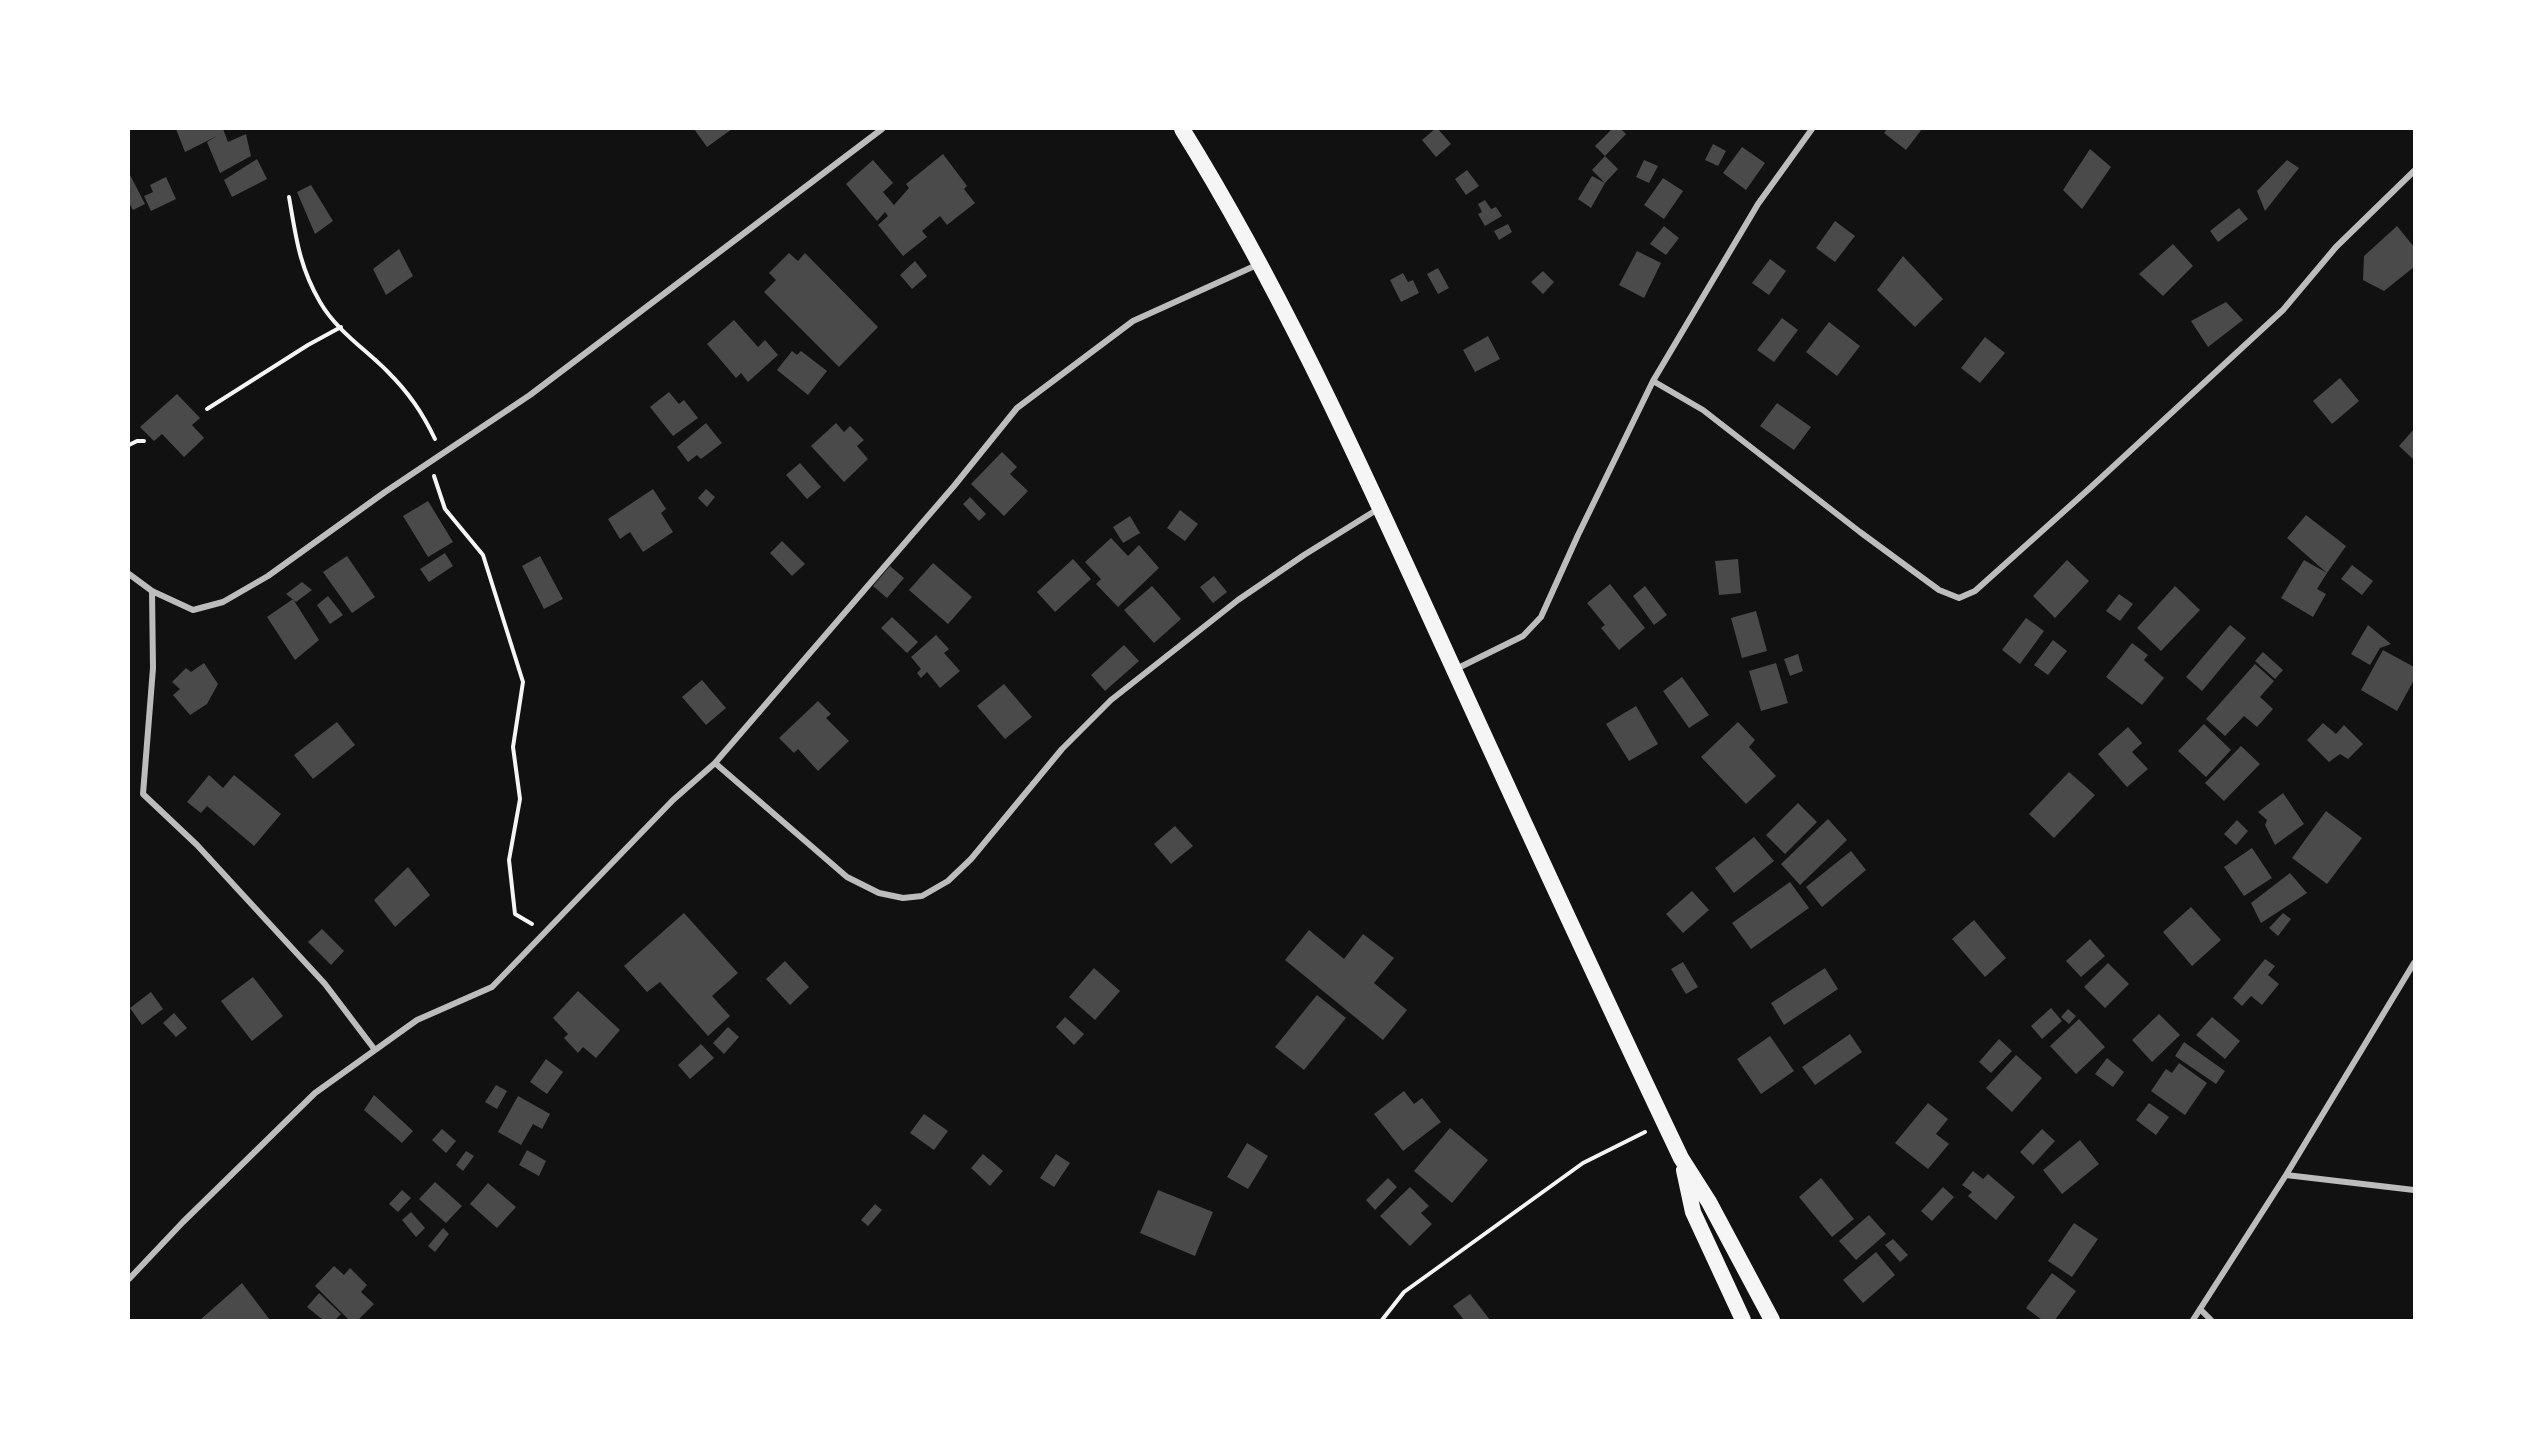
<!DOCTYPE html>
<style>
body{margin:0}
#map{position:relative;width:2543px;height:1449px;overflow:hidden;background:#111;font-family:"Fira Sans Condensed",sans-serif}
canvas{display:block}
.frame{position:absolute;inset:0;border:130px solid #fff;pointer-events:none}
</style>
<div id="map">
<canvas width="2543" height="1449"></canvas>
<div class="frame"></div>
</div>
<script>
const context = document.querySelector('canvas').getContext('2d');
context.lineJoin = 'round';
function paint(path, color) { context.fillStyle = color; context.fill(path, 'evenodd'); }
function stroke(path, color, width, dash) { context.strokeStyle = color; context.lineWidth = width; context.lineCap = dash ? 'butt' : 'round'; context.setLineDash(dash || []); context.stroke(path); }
paint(new Path2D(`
 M176 129H223L228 142 246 134 251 156 220 173 207 142 217 136 185 152Z
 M694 129H732L707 147Z
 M1435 129H1438L1451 144 1436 157 1422 140Z
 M1612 129H1621L1626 134 1605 156 1618 169 1605 183 1591 208 1578 199 1592 176 1605 183 1592 170 1605 156 1595 146Z
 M1887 129H1922L1906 150 1884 133Z
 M1713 144 1726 151 1718 166 1705 160Z
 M1742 147 1765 163 1746 190 1723 173Z
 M2090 149 2111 167 2082 209 2063 190Z
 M943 154 967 186 964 189 975 203 947 225 940 216 922 231 927 237 903 256 878 225 888 216 885 212 877 221 846 184 873 160 893 183 883 192 894 205 909 188 906 184Z
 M257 159 267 179 232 197 224 180Z
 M1644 160 1658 166 1649 183 1636 177Z
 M2287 160 2299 168 2265 211 2257 191Z
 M1467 170 1479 186 1466 195 1455 179Z
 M129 173 145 204 133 210 129 203Z
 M166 177 176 199 151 211 144 196 153 192 150 185Z
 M1663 178 1683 191 1664 219 1644 205Z
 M311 185 333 221 315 234 297 192Z
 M1485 200 1491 209 1496 207 1502 216 1485 226 1478 214 1482 212 1478 204Z
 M2239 208 2248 219 2218 242 2210 231Z
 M1835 221 1855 236 1835 262 1816 248Z
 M1508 224 1512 232 1499 240 1494 231Z
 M1664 226 1679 238 1666 255 1650 244Z
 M2397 226 2414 247V267L2384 291 2363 280 2364 256Z
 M2173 244 2193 266 2163 296 2139 274Z
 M399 249 413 276 386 295 373 269Z
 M1637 251 1661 263 1644 298 1619 285Z
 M789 253 798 261 805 253 878 327 839 367 764 292 776 280 769 273Z
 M1903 256 1943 299 1915 327 1877 290Z
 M1770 259 1786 271 1769 295 1752 283Z
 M915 261 927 276 912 289 900 275Z
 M1438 268 1449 288 1438 294 1427 274Z
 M1543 271 1554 282 1543 294 1531 282Z
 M1403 273 1408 282 1413 280 1419 293 1401 302 1390 280Z
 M2226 302 2243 320 2208 347 2191 321Z
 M1782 318 1798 330 1774 362 1757 350Z
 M734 320 758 347 765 340 778 355 748 382 741 373 736 378 707 344Z
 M1829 322 1860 346 1837 376 1806 352Z
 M1488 336 1500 359 1475 372 1463 350Z
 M1985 337 2005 353 1980 383 1961 368Z
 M792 351 797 355 801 351 827 371 808 395 777 370Z
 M2340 378 2359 401 2332 424 2313 401Z
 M669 392 679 404 684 400 698 418 673 436 650 407Z
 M177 394 200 418 192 425 204 438 184 457 162 434 154 441 140 427Z
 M1777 403 1811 427 1794 450 1760 426Z
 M706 423 722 443 701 459 697 455 688 462 677 447Z
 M836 423 844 432 850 426 864 440 857 446 868 459 844 482 811 446Z
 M2414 429V458L2413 459 2399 446Z
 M1002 452 1017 467 1010 474 1028 491 1004 516 971 484Z
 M800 463 821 487 807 499 786 475Z
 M653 489 666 509 661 513 673 532 643 552 630 532 620 539 608 519Z
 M706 489 715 497 707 507 698 498Z
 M970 497 986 514 979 521 963 504Z
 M428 501 453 542 428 557 403 516Z
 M1180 510 1198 524 1185 541 1167 528Z
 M2306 515 2346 546 2327 573 2287 538Z
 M1130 516 1140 533 1123 543 1113 527Z
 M1111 538 1128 556 1139 545 1159 568 1118 607 1096 584 1101 579 1085 562Z
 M782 541 805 564 792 576 770 553Z
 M445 553 453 566 429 582 420 569Z
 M347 556 375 597 352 613 323 572Z
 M540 556 563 599 544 609 522 566Z
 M1073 559 1091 579 1055 612 1037 592Z
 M1738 559 1741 593 1719 595 1715 561Z
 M2067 560 2089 581 2055 618 2033 596Z
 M2304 560 2327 573 2317 589 2326 594 2313 617 2281 598Z
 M933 563 972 597 948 624 909 590Z
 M2352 565 2373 581 2362 595 2341 579Z
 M890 566 904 578 887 598 873 586Z
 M1214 576 1227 592 1213 603 1200 587Z
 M302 582 312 590 296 602 286 594Z
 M1610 584 1645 628 1619 650 1601 628 1605 625 1587 603Z
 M1152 586 1181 619 1154 643 1124 610Z
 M1645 586 1667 615 1654 625 1633 596Z
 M2175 586 2200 610 2161 651 2137 628Z
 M2119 594 2133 604 2120 621 2106 611Z
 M328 596 343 615 330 624 317 605Z
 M293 599 319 640 295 660 267 617Z
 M1756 611 1767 651 1742 658 1731 618Z
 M892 617 918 642 907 653 881 628Z
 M2026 618 2044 631 2020 664 2002 650Z
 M2230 625 2246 638 2202 691 2186 677Z
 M2368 625 2391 644 2380 648 2370 665 2351 654Z
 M936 635 949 649 944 653 960 671 940 688 927 672 921 678 917 673 921 669 911 657Z
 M2053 640 2067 651 2048 675 2034 665Z
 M2132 643 2148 655 2144 660 2164 678 2142 705 2106 677Z
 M1124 645 1139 661 1105 691 1091 675Z
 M2383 650 2414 667V680L2397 711 2361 690Z
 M2263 652 2283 670 2275 679 2255 661Z
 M1798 654 1803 671 1790 676 1784 659Z
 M204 663 218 684 207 704 190 715 173 695 180 689 172 682 186 668 191 672Z
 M1776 663 1788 703 1761 711 1749 671Z
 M2255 664 2274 681 2260 697 2273 709 2257 727 2244 716 2225 736 2206 719Z
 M1682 677 1709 715 1689 728 1663 691Z
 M702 680 726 708 706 725 682 697Z
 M1004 684 1032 717 1005 739 977 706Z
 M818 701 831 714 826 718 849 741 818 771 798 749 794 753 779 738Z
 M1636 706 1658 744 1629 761 1606 724Z
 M337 722 355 745 313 779 294 755Z
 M1738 722 1755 740 1749 747 1776 776 1746 804 1701 757Z
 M2323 723 2336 734 2344 725 2363 744 2348 759 2340 754 2329 762 2307 740Z
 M2204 724 2231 750 2206 777 2178 751Z
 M2128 727 2142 743 2132 752 2148 769 2127 787 2098 754Z
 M2241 746 2260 764 2224 801 2205 783Z
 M2069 772 2095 795 2054 838 2029 814Z
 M209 775 223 788 234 775 281 814 254 846 207 806 201 813 187 802Z
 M2283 793 2304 824 2275 845 2265 825 2267 820 2258 812Z
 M1798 803 1817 822 1785 854 1766 835Z
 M2326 811 2362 838 2327 884 2292 858Z
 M1828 819 1847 840 1800 885 1781 864Z
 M2237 820 2248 831 2236 845 2224 834Z
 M1175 826 1193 846 1171 864 1154 844Z
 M1754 837 1774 861 1734 893 1715 868Z
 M2252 848 2272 878 2244 896 2224 867Z
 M1851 851 1866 870 1822 907 1806 887Z
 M408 867 430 895 395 927 374 900Z
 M2290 873 2307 893 2261 923 2251 903Z
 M1790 882 1809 908 1751 949 1732 923Z
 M1692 891 1709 910 1683 933 1666 914Z
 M2191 907 2221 940 2192 966 2163 932Z
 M684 913 738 973 712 996 730 1016 708 1036 660 982 647 992 624 966Z
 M2283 913 2291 919 2278 936 2269 928Z
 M1974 920 2006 958 1985 977 1952 939Z
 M322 929 344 951 331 965 308 942Z
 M1309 930 1344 959 1363 934 1394 958 1374 983 1407 1010 1383 1040 1285 960Z
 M2090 939 2105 956 2081 977 2066 961Z
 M2265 959 2275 966 2268 975 2279 984 2262 1005 2251 996 2242 1006 2233 998Z
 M785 961 809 987 790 1005 766 979Z
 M1683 962 1698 987 1686 994 1671 969Z
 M2108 963 2129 984 2105 1008 2084 987Z
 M1094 968 1120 991 1095 1020 1069 997Z
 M1825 968 1838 989 1784 1025 1771 1003Z
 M253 977 283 1016 252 1041 221 1001Z
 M578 991 620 1030 596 1058 583 1047 578 1053 564 1038 568 1034 553 1018Z
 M151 992 163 1009 142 1025 130 1008Z
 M1317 995 1346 1018 1304 1070 1275 1047Z
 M2051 1008 2062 1021 2042 1039 2031 1026Z
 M2068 1009 2076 1016 2069 1024 2061 1017Z
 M174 1013 187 1028 176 1037 163 1023Z
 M2159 1014 2180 1035 2152 1062 2132 1040Z
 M1065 1017 1084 1034 1074 1045 1056 1027Z
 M2212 1017 2240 1041 2225 1059 2196 1035Z
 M2079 1019 2105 1047 2076 1074 2050 1046Z
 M728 1027 739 1037 724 1054 713 1043Z
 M1850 1034 1862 1052 1815 1085 1802 1067Z
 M1770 1036 1794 1071 1761 1094 1737 1059Z
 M1999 1039 2012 1051 1991 1073 1979 1062Z
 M2184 1042 2225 1071 2216 1084 2175 1056Z
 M701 1044 714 1058 690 1079 678 1065Z
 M2016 1055 2042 1078 2012 1112 1986 1088Z
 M2107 1058 2124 1072 2113 1087 2095 1074Z
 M546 1059 563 1072 547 1094 530 1082Z
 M2179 1063 2207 1083 2185 1115 2151 1091 2166 1069 2172 1073Z
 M496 1085 507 1091 497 1109 485 1102Z
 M1404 1091 1414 1104 1422 1098 1441 1122 1403 1151 1374 1114Z
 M374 1095 413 1131 402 1143 364 1110Z
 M518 1096 550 1114 542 1129 533 1124 521 1145 498 1132Z
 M1928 1103 1948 1119 1936 1134 1949 1144 1928 1169 1895 1143Z
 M2149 1103 2169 1117 2156 1135 2136 1120Z
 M924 1114 948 1131 934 1150 910 1133Z
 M1450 1128 1488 1160 1452 1203 1414 1171Z
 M442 1129 456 1141 446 1153 432 1140Z
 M2042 1129 2055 1141 2033 1165 2020 1152Z
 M2080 1140 2099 1164 2062 1194 2043 1170Z
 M1247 1143 1268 1156 1248 1189 1227 1177Z
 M527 1150 546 1161 539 1176 519 1165Z
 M466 1151 474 1156 463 1171 456 1165Z
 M983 1154 1003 1171 990 1186 971 1168Z
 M1056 1154 1070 1163 1054 1187 1040 1178Z
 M1973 1171 1983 1179 1988 1174 2015 1197 1996 1220 1968 1196 1972 1192 1962 1185Z
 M1388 1178 1397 1187 1375 1210 1366 1200Z
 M1821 1178 1854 1219 1832 1237 1799 1197Z
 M435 1182 462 1206 446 1223 419 1199Z
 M488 1183 516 1207 497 1228 470 1204Z
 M1410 1187 1429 1206 1421 1213 1432 1224 1410 1246 1380 1216Z
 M1943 1187 1954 1197 1932 1221 1921 1211Z
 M402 1190 411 1198 398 1212 389 1204Z
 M1158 1190 1213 1212 1195 1256 1140 1233Z
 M875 1204 882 1210 868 1226 861 1220Z
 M411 1212 425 1228 416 1237 402 1220Z
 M1869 1215 1886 1234 1856 1260 1839 1241Z
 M2074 1223 2098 1239 2072 1277 2048 1261Z
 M443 1228 449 1234 435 1252 428 1246Z
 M1893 1239 1908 1255 1900 1262 1885 1245Z
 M1876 1252 1895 1275 1863 1303 1843 1280Z
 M334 1266 344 1275 350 1268 367 1285 361 1292 374 1304 358 1320H349L315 1286Z
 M2052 1273 2076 1291 2055 1320H2042L2026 1308Z
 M242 1283 270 1320H200Z
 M319 1293 341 1314 335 1320H323L307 1307Z
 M1470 1294 1490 1320H1464L1453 1306Z`), '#4a4a4a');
stroke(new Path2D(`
 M289 197C296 237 299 266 320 302 336 330 365 349 387 371 409 393 422 412 435 439
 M207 409 308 345 341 327
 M129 445 137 441H144
 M434 476 445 509 483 555 523 682 513 747 520 799 509 860 515 914 532 924
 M1382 1320 1404 1292 1583 1163 1645 1132`), '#f5f5f5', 4);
stroke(new Path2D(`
 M1653 381 1703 410 1860 532 1939 590 1959 598 1975 591 2090 488 2283 310 2336 247 2414 171
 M129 574 152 591
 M1454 670 1523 636 1541 617 1578 535 1653 381 1758 204 1812 129
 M715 763 954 486 1017 408 1133 321 1259 264
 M375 1050 325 984 197 845 143 794 153 668 152 591 193 610 223 602 268 576 385 492 530 395 882 129
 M2286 1175 2414 1190
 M129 1279 183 1222 315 1093 417 1020 492 987 673 800 715 763 847 877 879 893 903 898 922 896 948 881 971 859 1062 749 1111 700 1238 600 1304 555 1378 509
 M2200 1309 2211 1320
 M2193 1320 2286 1175 2414 963`), '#bcbcbc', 6);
stroke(new Path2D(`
 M1182 129C1285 295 1365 475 1446 652 1523 821 1601 990 1681 1158L1709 1202 1772 1320
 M1684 1170 1693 1212 1743 1320`), '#f5f5f5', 16);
</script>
